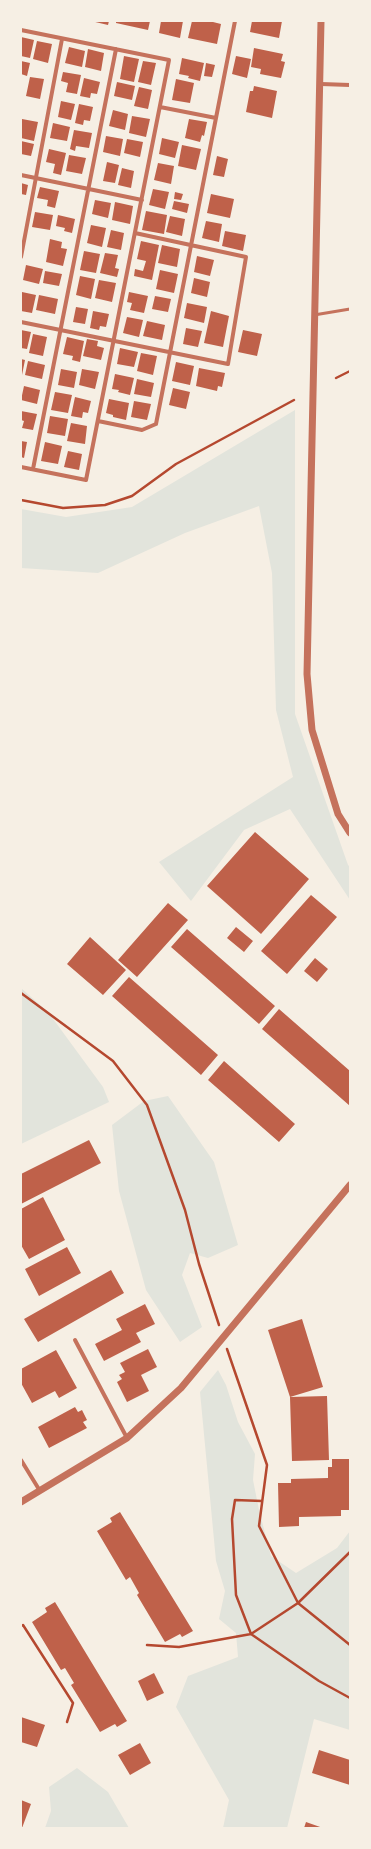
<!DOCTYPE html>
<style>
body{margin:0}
#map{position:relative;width:371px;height:1849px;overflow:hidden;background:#f6efe4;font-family:"Work Sans",sans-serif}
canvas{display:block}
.frame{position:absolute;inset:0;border:22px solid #f6efe4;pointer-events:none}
</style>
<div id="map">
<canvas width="371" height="1849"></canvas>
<div class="frame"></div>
</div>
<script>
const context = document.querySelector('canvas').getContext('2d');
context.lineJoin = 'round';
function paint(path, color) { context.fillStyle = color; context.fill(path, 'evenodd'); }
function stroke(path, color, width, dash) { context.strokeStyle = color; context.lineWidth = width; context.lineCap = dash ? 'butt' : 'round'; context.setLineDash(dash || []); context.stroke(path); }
paint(new Path2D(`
 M295 410V714L348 865 350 867V900L290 809 244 830 191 901 159 862 293 777 276 710 272 573 259 506 185 533 98 573 21 568V509L66 517 132 507Z
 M21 988 48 1012 103 1087 109 1102 21 1144Z
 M168 1096 214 1162 238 1245 208 1258 190 1253 182 1275 202 1327 180 1342 146 1290 119 1191 112 1125 144 1101Z
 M218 1370 226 1385 238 1422 255 1454 253 1480 259 1510 271 1556 296 1573 337 1548 350 1531V1730L314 1719 287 1828H223L229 1800 176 1707 188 1676 238 1657 236 1633 219 1619 225 1591 216 1561 200 1392Z
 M77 1768 108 1792 129 1828H45L51 1811 49 1787Z`), '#e2e4dc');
paint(new Path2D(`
 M91 21H109L108 25Z
 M116 21H150L148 30 116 23Z
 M161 21H183L180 38 159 33Z
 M192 21H209L221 24 217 44 188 38Z
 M252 21H282L279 38 250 32Z
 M21 37 34 40 30 58 21 56Z
 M37 41 52 44 48 63 33 59Z
 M69 47 85 51 82 67 65 63Z
 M254 48 283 54 281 61 285 62 281 78 260 74 261 69 251 67Z
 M88 49 104 53 101 71 85 67Z
 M124 56 139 59 134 82 120 79Z
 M236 56 251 59 247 78 232 74Z
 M182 58 204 63 200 81 188 78 189 76 179 74Z
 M21 61 30 63 27 76 21 74Z
 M143 61 156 63 151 85 138 82Z
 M206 63 215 65 212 77 204 76Z
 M63 72 81 75 77 94 66 92 68 83 61 81Z
 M30 77 44 79 40 99 26 96Z
 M84 78 100 82 97 94 91 93 90 98 80 96Z
 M176 79 194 83 190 103 172 100Z
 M117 82 135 86 132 100 114 96Z
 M254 86 277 91 272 118 246 112 250 91H253Z
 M139 87 152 90 148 109 134 106Z
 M61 101 75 104 71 120 58 117Z
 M79 104 93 107 90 121 84 120 83 125 75 123Z
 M113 110 128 114 125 130 109 126Z
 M132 116 150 119 146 137 129 133Z
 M22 119 38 122 34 141 21 138Z
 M189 119 207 122 204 136 202 135 200 142 185 138Z
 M53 123 70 127 67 141 50 138Z
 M74 130 92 133 89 148 76 146 75 151 70 149Z
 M106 136 123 139 120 156 103 152Z
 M162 138 179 142 175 158 159 154Z
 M127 139 143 142 140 157 124 153Z
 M21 141 34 144 31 156 21 154Z
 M182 145 201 149 196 170 178 166Z
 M49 149 66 153 61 175 53 173 55 164 46 162Z
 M69 155 86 158 82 174 66 171Z
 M217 156 228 159 224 177 213 175Z
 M107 162 119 165 115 183 103 181Z
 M158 163 174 166 171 184 154 180Z
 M122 168 134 171 131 188 118 185Z
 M21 183 28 185 26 195 21 194Z
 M40 187 59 191 55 208 47 206 48 200 37 198Z
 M153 189 169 192 165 209 149 205Z
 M175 192 183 194 181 200 174 199Z
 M211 194 234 199 230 218 207 213Z
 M95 200 111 203 108 218 92 214Z
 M174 201 189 204 187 213 172 209Z
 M115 202 133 206 130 224 112 220Z
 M146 211 167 215 164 234 142 230Z
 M35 212 53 215 50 230 32 227Z
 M58 215 75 219 72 233 64 231 65 228 56 226Z
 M170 216 185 219 182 236 166 232Z
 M206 221 222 224 219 242 202 238Z
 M91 225 106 228 102 247 87 243Z
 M111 230 124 233 121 250 107 247Z
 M225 231 246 235 243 251 222 246Z
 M50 239 62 242 61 248 67 249 63 266 46 262Z
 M141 241 159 245 152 280 134 276 135 269 143 271 146 261 137 259Z
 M162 245 180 249 177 267 158 263Z
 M84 251 100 254 96 273 80 270Z
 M105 253 118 255 115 268 119 269 117 277 100 273Z
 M197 256 214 260 210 276 194 272Z
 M26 265 43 269 39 284 23 280Z
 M160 270 178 274 174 293 156 289Z
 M45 271 62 274 59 286 43 283Z
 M80 276 95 279 91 299 76 295Z
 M194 278 210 282 207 297 191 293Z
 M99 280 116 283 112 302 95 298Z
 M22 292 36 295 32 313 21 311Z
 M129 292 148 296 144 313 130 310 132 303 127 302Z
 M39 295 58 299 55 314 36 310Z
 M155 296 171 299 168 312 152 309Z
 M187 303 207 307 204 323 184 318Z
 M76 307 88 309 85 324 73 322Z
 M93 311 109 314 106 327 100 326 99 330 90 328Z
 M211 311 229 316 223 347 204 343Z
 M127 317 143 320 139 337 123 333Z
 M147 321 165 325 162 340 143 336Z
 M186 328 202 331 198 347 183 344Z
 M21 330 31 332 27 349 21 348Z
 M243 330 262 334 257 356 238 352Z
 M33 334 47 337 43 356 29 353Z
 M67 337 84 341 80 362 72 360 73 356 63 354Z
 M87 339 98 341 97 346 104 348 101 360 83 356Z
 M120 348 138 352 134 367 117 364Z
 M141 353 157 356 153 375 137 371Z
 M21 359 25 360 22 375H21Z
 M28 361 45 365 42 379 25 375Z
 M176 362 194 366 190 385 172 381Z
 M199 368 225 373 222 387 218 386 217 391 196 386Z
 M61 369 77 372 74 388 58 385Z
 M82 369 99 372 95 389 79 385Z
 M115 374 134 378 130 395 118 392 119 390 112 389Z
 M137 379 154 383 151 397 134 394Z
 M24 386 40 390 37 404 21 400Z
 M173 388 190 392 186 409 169 405Z
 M55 392 72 395 68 413 51 410Z
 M75 397 91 401 88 413 83 412 82 418 71 416Z
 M109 399 129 403 126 420 113 417V415L106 413Z
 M134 401 151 404 147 420 131 417Z
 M21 411 37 414 33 430 22 428 24 421 21 420Z
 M50 416 68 419 65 436 47 433Z
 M71 423 87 426 85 444 67 441Z
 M21 441 27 442 24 458 21 457Z
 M45 442 62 446 58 464 41 461Z
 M68 451 82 454 79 470 64 467Z
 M255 832 309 879 261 934 207 886Z
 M311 895 337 917 287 974 261 951Z
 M168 903 188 920 137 977 118 960Z
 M236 927 253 941 244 952 227 938Z
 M187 929 275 1006 259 1024 171 947Z
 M90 937 126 970 103 995 67 964Z
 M315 958 328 969 317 982 304 971Z
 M129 977 218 1055 201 1075 112 996Z
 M279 1009 350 1071V1106L262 1029Z
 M224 1061 295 1124 279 1142 208 1080Z
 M89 1140 101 1163 21 1204V1174Z
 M43 1197 65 1240 29 1259 21 1245V1209Z
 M67 1247 81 1273 39 1296 25 1269Z
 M111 1270 124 1293 38 1342 24 1319Z
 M145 1304 155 1324 136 1333 141 1342 104 1361 95 1344 122 1330 116 1319Z
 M302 1319 323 1387 290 1397 327 1396 329 1460 292 1461 290 1397 268 1330Z
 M148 1349 157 1367 141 1375 149 1391 127 1402 117 1382 122 1379 119 1375 125 1372 120 1363Z
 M56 1350 77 1388 59 1398 55 1391 32 1403 21 1383V1369Z
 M75 1407 78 1412 82 1410 87 1420 83 1422 87 1428 49 1448 38 1427Z
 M332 1459H349L350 1510H341V1516L299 1517V1526L279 1527 278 1483H291V1479L328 1478V1467H332Z
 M120 1512 193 1631 182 1637 180 1634 165 1642 137 1595 139 1593 130 1577 126 1580 97 1531 112 1522 110 1518Z
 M55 1602 127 1721 117 1727 115 1724 100 1732 71 1685 74 1683 65 1668 61 1670 32 1622 47 1612 45 1608Z
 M154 1673 164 1693 147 1701 138 1681Z
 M21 1717 45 1725 37 1747 21 1742Z
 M140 1743 151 1763 130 1775 118 1755Z
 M319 1750 350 1760V1785L312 1773Z
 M21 1800 31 1804 22 1828H21Z
 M306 1822 323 1828H304Z`), '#bf614a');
stroke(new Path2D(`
 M336 378 350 371
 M21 500 63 508 105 505 132 496 176 464 294 400
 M21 993 113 1061 147 1105 185 1210 199 1264 219 1325
 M227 1349 267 1465 259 1526 298 1603 350 1645
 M262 1501 235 1500 232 1519 236 1595 251 1634 319 1681 350 1698
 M21 1626 23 1625 73 1703 67 1722
 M147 1645 179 1647 251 1634 298 1603 350 1552`), '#b5482f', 2.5);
stroke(new Path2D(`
 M314 315 350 309`), '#c5725c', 3);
stroke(new Path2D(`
 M21 30 169 60 86 480 21 467
 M321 84 350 85
 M160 107 216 118
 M21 175 142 200
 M21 257 62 39
 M21 322 228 364 246 257 135 233
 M98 421 142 430 156 424 235 21
 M33 469 116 49
 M75 1340 127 1438
 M21 1460 40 1491`), '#c5725c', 4);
stroke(new Path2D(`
 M321 21 307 674 312 730 338 814 350 833
 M21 1502 127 1438 181 1388 350 1185`), '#c5725c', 7);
</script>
